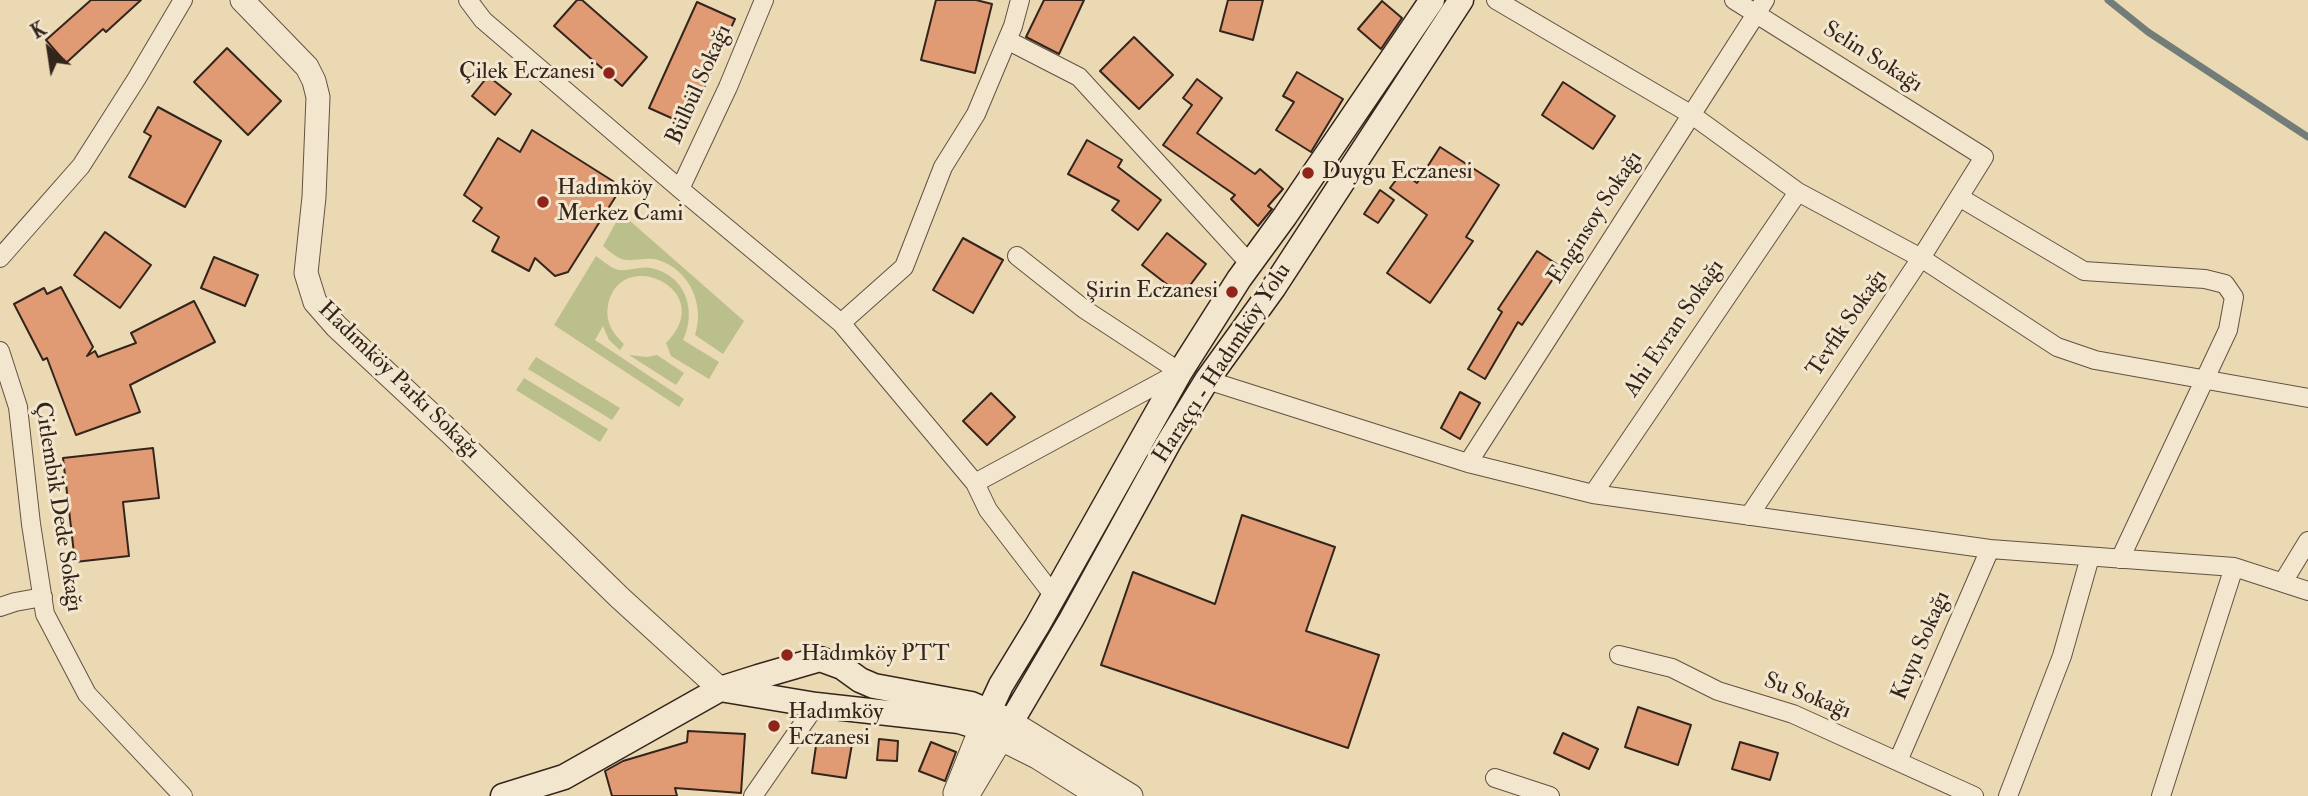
<!DOCTYPE html>
<meta charset="utf-8">
<style>
body{margin:0}
#map{position:relative;width:2308px;height:796px;overflow:hidden;background:#ebd9b3;font-family:"IM FELL Double Pica",serif}
canvas{display:block}
.north{position:absolute;left:14px;top:14px;width:70px;height:70px;-webkit-text-stroke:5px #f2e6ce;paint-order:stroke;rotate:331deg;font-size:19px;font-weight:700;line-height:28px;text-align:center;color:#34251c}
.north::after{content:'';display:block;margin:auto;width:24px;height:32px;background:#34251c;clip-path:polygon(50% 0,100% 100%,50% 72%,0 100%)}
</style>
<div id="map">
<canvas width="2308" height="796"></canvas>
<div class="north">K</div>
</div>
<script>
const context = document.querySelector('canvas').getContext('2d');
context.lineJoin = 'round';
function paint(path, color) { context.fillStyle = color; context.fill(path, 'evenodd'); }
function stroke(path, color, width, dash) { context.strokeStyle = color; context.lineWidth = width; context.lineCap = dash ? 'butt' : 'round'; context.setLineDash(dash || []); context.stroke(path); }
function drawText(font, color, halo, rows, align = 'center') {
  context.font = font + ' "IM FELL Double Pica",serif'; context.lineWidth = 6; context.setLineDash([]); context.textBaseline = 'middle'; context.strokeStyle = halo; context.fillStyle = color; for (const [text, x, y, turn = 0] of rows) {
    context.save(); context.translate(x, y); context.rotate((+turn || 0) * Math.PI / 180); context.textAlign = isNaN(turn) ? turn : align; if (halo) context.strokeText(text, 0, 0); context.fillText(text, 0, 0); context.restore();
  }
}
paint(new Path2D(`
 M621 213 744 321 723 354 695 335C705 305 690 270 658 260 647 257 637 261 626 260 619 260 608 250 603 246Z
 M596 256C602 260 612 269 619 270 630 271 641 266 651 268 686 275 697 311 683 340L719 362 709 379 671 356 666 343C720 290 620 244 608 305 605 321 612 333 624 344L620 350 609 340 603 326 595 340 684 399 679 407 554 325Z
 M629 355 647 357 657 355 684 373 676 385Z
 M536 357 620 408 612 420 528 369Z
 M524 378 608 429 600 442 516 390Z`), '#babf8b');
stroke(new Path2D(`
 M2108 0 2148 32 2308 137`), '#727d79', 7);
const building = new Path2D(`
 M91 0H141L106 32 103 29 66 63 46 40Z
 M577 0H582L647 57 622 86 554 26Z
 M936 0H976L992 4 975 73 921 60Z
 M1044 0H1084L1059 54 1026 37Z
 M1228 0H1263L1253 40 1220 31Z
 M1382 1 1402 18 1381 49 1358 29Z
 M697 2 735 19 687 125 649 108Z
 M1134 37 1173 75 1139 109 1100 71Z
 M227 48 281 101 248 135 194 82Z
 M1297 72 1343 99 1311 152 1276 130 1294 102 1283 96Z
 M488 76 511 94 495 115 472 96Z
 M1197 79 1222 98 1197 133 1255 174 1260 169 1283 189 1268 206 1272 209 1258 226 1231 199 1235 195 1163 145 1192 105 1183 98Z
 M1563 82 1615 116 1593 149 1542 115Z
 M158 107 221 141 185 207 129 177 151 136 144 132Z
 M532 130 616 183V196L568 272 555 276 535 258 529 271 492 251 499 237 473 221 482 208 464 195 498 138 520 152Z
 M1087 140 1122 160 1118 167 1161 200 1138 230 1112 210 1119 201 1068 174Z
 M1440 147 1499 185 1466 237 1473 241 1430 303 1387 273 1427 215 1390 188 1402 172 1417 183Z
 M1380 190 1394 200 1378 223 1364 214Z
 M105 232 151 265 120 308 74 275Z
 M1167 233 1206 264 1182 296 1142 265Z
 M963 238 1003 260 973 313 933 290Z
 M1537 251 1561 267 1522 325 1518 322 1485 379 1468 369 1502 312 1498 309Z
 M214 257 258 275 245 306 201 288Z
 M61 287 93 347 87 356 95 351 98 357 136 343 131 333 194 301 215 342 130 385 140 412 76 435 47 358 43 360 14 304 44 288 47 294Z
 M1460 392 1480 403 1460 439 1441 428Z
 M991 393 1015 417 987 445 963 421Z
 M153 448 159 498 123 502 129 556 75 562 63 458Z
 M1242 515 1335 547 1306 631 1379 655 1348 748 1101 665 1133 572 1215 604Z
 M1638 707 1691 725 1678 765 1625 747Z
 M688 731 745 734 741 793 675 788 677 796H612L605 771 623 761 687 742Z
 M1563 733 1598 749 1589 769 1554 753Z
 M817 739 852 744 846 778 812 773Z
 M879 739 898 741 897 761 877 760Z
 M931 742 956 752 945 781 919 771Z
 M1740 742 1778 753 1770 780 1732 769Z`);
paint(building, '#e09a74');
stroke(building, '#34251c', 2);
const minor = new Path2D(`
 M468 0 483 20 680 189 841 323 975 483 988 510 1054 596
 M1496 0 1692 115 1798 192 1921 258 2057 347 2095 360 2308 398
 M1734 0 1984 157 1921 258 1749 516
 M1007 40 1079 77 1250 264
 M680 189 728 87 764 0
 M1959 197 2084 271 2205 279 2225 284 2234 297 2228 330 2120 559
 M0 258 81 166 137 78 183 0
 M841 323 904 267 943 167 976 114 1013 26 1020 0
 M0 351 18 407 31 524 45 614 87 694 183 796
 M1207 380 1468 463 1593 494 1990 549 2234 567 2308 591
 M1468 463 1765 0
 M975 483 1180 372 1084 309 1017 256
 M1593 494 1798 192
 M2283 582 2308 541
 M0 607 15 602 43 597
 M1619 655 1672 668 1718 691 1793 714 1974 796
 M1898 761 1990 549
 M1495 778 1550 796
 M753 796 816 705
 M2008 796 2062 656 2090 557
 M2161 796 2234 567`);
const tertiary = new Path2D(`
 M242 0 307 67 314 81 318 97 314 197 306 273 315 302 336 326 452 434 619 597 720 689
 M1011 722 1131 796
 M955 793 981 728
 M967 796 1001 739 1037 757 1099 796`);
const secondary = new Path2D(`
 M720 689 816 705 959 721 981 728 1001 739 1071 620 1170 440 1207 380 1274 287 1461 0
 M981 728 1001 685 1037 626 1180 372 1239 279 1285 216 1432 0
 M503 796 564 777 720 689 758 677 820 659 842 667 860 680 874 686 971 704 1001 717`);
stroke(minor, '#625242', 20);
stroke(tertiary, '#625242', 25);
stroke(secondary, '#34251c', 27);
stroke(minor, '#f2e6ce', 18);
stroke(tertiary, '#f2e6ce', 23);
stroke(secondary, '#f2e6ce', 24);
for (const [x, y, r, color] of [
 [609,73,7,"#8f2418"],
 [1308,173,7,"#8f2418"],
 [543,202,7,"#8f2418"],
 [1232,292,7,"#8f2418"],
 [787,655,7,"#8f2418"],
 [774,726,7,"#8f2418"]
]) { const dot = new Path2D(); dot.arc(x, y, r, 0, 2 * Math.PI); context.fillStyle = color; context.fill(dot); stroke(dot, '#f2e6ce', 2.5); }
drawText('23px', '#34251c', '#f2e6ce', [
 ["Selin Sokağı",1872,58,32],
 ["Bülbül Sokağı",700,85,-66],
 ["Enginsoy Sokağı",1596,218,-57],
 ["Tevfik Sokağı",1848,324,-56],
 ["Ahi Evran Sokağı",1675,329,-56],
 ["Haraççı - Hadımköy Yolu",1223,364,-57],
 ["Hadımköy Parkı Sokağı",398,381,44],
 ["Çitlembik Dede Sokağı",57,507,81],
 ["Kuyu Sokağı",1922,646,-67],
 ["Su Sokağı",1807,697,21]
]);
drawText('23px', '#34251c', '#f2e6ce', [
 ["Çilek Eczanesi",595,73,"right"],
 ["Duygu Eczanesi",1322,173],
 ["Hadımköy",557,189],
 ["Merkez Cami",557,215],
 ["Şirin Eczanesi",1218,292,"right"],
 ["Hadımköy PTT",801,655],
 ["Hadımköy",788,713],
 ["Eczanesi",788,739]
], 'left');
</script>
